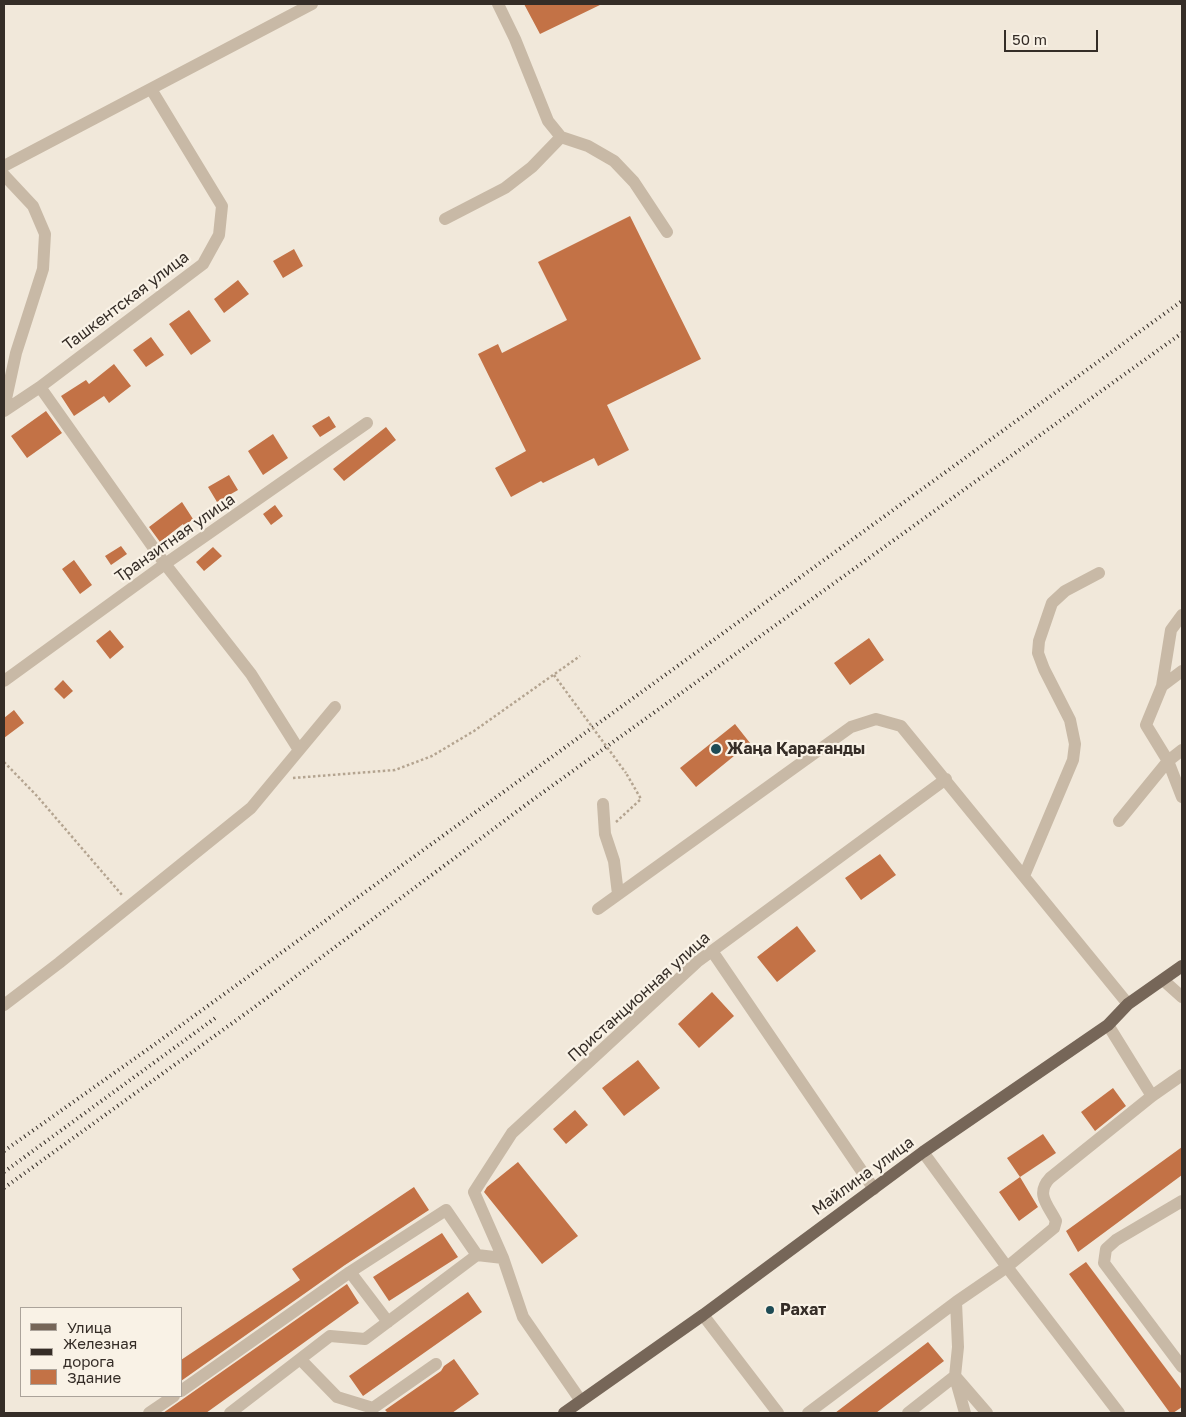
<!DOCTYPE html>
<meta charset="utf-8">
<style>
body{margin:0}
#map{position:relative;width:1186px;height:1417px;overflow:hidden;background:#f1e8da;font-family:"Golos Text",sans-serif}
canvas{display:block}
.frame{position:absolute;inset:0;border:5px solid #352d27;pointer-events:none}
.legend{position:absolute;left:20px;top:1307px;width:162px;height:90px;box-sizing:border-box;background:#f9f2e6;border:1px solid #aba39a;margin:0;padding:6px 9px;list-style:none;font-size:15px;color:#352d27}
.legend li{display:flex;align-items:center;gap:10px;height:25px}
.legend b{width:25px;border:1px solid #aba39a}
.scale{position:absolute;left:1004px;top:30px;width:94px;height:22px;box-sizing:border-box;border:2px solid #352d27;border-top:0;padding-left:6px;font-size:15px;line-height:18px;white-space:nowrap;color:#352d27;-webkit-text-stroke:4px #f9f2e6;paint-order:stroke}
</style>
<div id="map">
<canvas width="1186" height="1417"></canvas>
<div class="frame"></div>
<ul class="legend">
<li><b style="height:6px;background:#766658"></b>Улица</li>
<li><b style="height:6px;background:#352d27"></b>Железная дорога</li>
<li><b style="height:14px;background:#c37246"></b>Здание</li>
</ul>
<div class="scale">50 m</div>
</div>
<script>
const context = document.querySelector('canvas').getContext('2d');
context.lineJoin = 'round';
function paint(path, color) { context.fillStyle = color; context.fill(path, 'evenodd'); }
function stroke(path, color, width, dash) { context.strokeStyle = color; context.lineWidth = width; context.lineCap = dash ? 'butt' : 'round'; context.setLineDash(dash || []); context.stroke(path); }
function drawText(font, color, halo, rows, align = 'center') {
  context.font = font + ' "Golos Text",sans-serif'; context.lineWidth = 4.5; context.setLineDash([]); context.textBaseline = 'middle'; context.strokeStyle = halo; context.fillStyle = color; for (const [text, x, y, turn = 0] of rows) {
    context.save(); context.translate(x, y); context.rotate((+turn || 0) * Math.PI / 180); context.textAlign = isNaN(turn) ? turn : align; if (halo) context.strokeText(text, 0, 0); context.fillText(text, 0, 0); context.restore();
  }
}
paint(new Path2D(`
 M524 4H602L540 34Z
 M630 216 701 359 607 405 629 450 598 466 594 458 543 483 541 481 511 497 495 468 526 451 478 354 498 344 502 353 567 320 538 262Z
 M294 249 303 266 283 278 273 261Z
 M238 280 249 294 224 313 214 299Z
 M189 310 211 341 191 355 169 324Z
 M151 337 164 355 146 367 133 350Z
 M114 364 131 386 109 403 104 396 74 416 61 396 86 380 89 384Z
 M46 411 62 433 27 458 11 436Z
 M329 416 336 427 320 437 312 426Z
 M386 427 396 440 344 481 333 469Z
 M273 434 288 458 263 475 248 451Z
 M229 475 238 490 217 502 208 487Z
 M182 502 193 519 184 526 183 524 160 542 149 527Z
 M275 505 283 516 271 525 263 514Z
 M121 546 127 554 111 565 105 556Z
 M213 547 222 556 204 571 196 562Z
 M74 560 92 585 80 594 62 569Z
 M110 630 124 647 110 659 96 641Z
 M869 638 884 660 850 685 834 663Z
 M63 680 73 691 64 699 54 689Z
 M14 710 24 723 4 738V718Z
 M735 724 750 743 696 787 680 768Z
 M880 854 896 875 861 900 845 878Z
 M797 926 816 951 777 982 757 957Z
 M712 992 734 1016 699 1048 678 1024Z
 M638 1060 660 1088 624 1116 602 1088Z
 M1113 1088 1126 1106 1095 1131 1081 1112Z
 M575 1110 588 1125 566 1144 553 1129Z
 M1043 1134 1056 1153 1020 1177 1007 1158Z
 M1182 1147V1175L1078 1252 1066 1231Z
 M518 1162 578 1236 542 1264 484 1192 487 1187Z
 M1020 1177 1038 1207 1019 1221 999 1192Z
 M414 1187 429 1210 345 1265 181 1381V1360L300 1280 292 1269Z
 M442 1233 458 1257 389 1301 373 1277Z
 M1086 1262 1182 1390V1407L1173 1413H1170L1069 1274Z
 M347 1284 359 1303 206 1413H163Z
 M468 1292 482 1312 363 1396 349 1376Z
 M928 1342 944 1361 876 1413H835Z
 M454 1359 479 1394 452 1413H388L385 1410 441 1371 444 1366Z`), '#c37246');
stroke(new Path2D(`
 M4 762 37 796 122 895
 M293 778 395 770 432 756 474 731 580 656
 M616 822 641 799 626 773`), '#b4a490', 2.5, [2.5, 2.5]);
stroke(new Path2D(`
 M498 4 515 39 548 121 561 137 588 146 614 161 634 182 667 232
 M4 166 312 4
 M4 175 33 206 45 234 43 269 16 353 4 408
 M445 219 505 188 532 167 561 137
 M40 387 165 564 251 674 299 750
 M4 411 40 387 203 264 219 235 222 206 151 89
 M1182 615 1171 630 1162 686 1146 725 1168 761 1182 797
 M4 681 165 564 367 423
 M1162 686 1182 671
 M603 804 605 834 614 861 618 894
 M1119 821 1168 761 1182 750
 M1024 876 1073 760 1075 744 1070 720 1044 669 1038 653 1039 641 1052 603 1065 591 1099 573
 M598 909 851 727 876 719 901 726 1128 1004
 M712 951 874 1189
 M1163 980 1182 997
 M4 1005 59 963 251 808 335 707
 M1108 1025 1152 1096
 M923 1152 1007 1267 1119 1413
 M1182 1201 1116 1240 1106 1249 1104 1263 1182 1367
 M350 1272 388 1322
 M703 1315 778 1413
 M300 1359 337 1397 373 1408 436 1364
 M955 1376 987 1413
 M956 1381 965 1413
 M181 1391 350 1272 446 1210 477 1255
 M581 1401 523 1317 503 1258 474 1192 512 1133 697 962 946 779
 M149 1413 174 1396
 M230 1413 330 1336 365 1339 477 1255 503 1258
 M808 1413 956 1302 1007 1267 1054 1228 1056 1221C1048 1205 1035 1194 1050 1178L1152 1096 1182 1075
 M908 1413 955 1376 958 1347 956 1302`), '#c8b9a6', 12);
stroke(new Path2D(`
 M564 1413 703 1315 923 1152 1108 1025 1128 1004 1182 966`), '#766658', 12);
stroke(new Path2D(`
 M4 1151 151 1047 1182 301
 M4 1172 218 1016
 M4 1188 256 1006 531 801 1182 333`), '#352d27', 4, [1, 4]);
stroke(new Path2D(`
 M554 675 626 773`), '#b4a490', 2.5, [2.5, 2.5]);
for (const [x, y, r, color] of [
 [716,749,6,"#1e4b55"],
 [770,1310,5,"#1e4b55"]
]) { const dot = new Path2D(); dot.arc(x, y, r, 0, 2 * Math.PI); context.fillStyle = color; context.fill(dot); stroke(dot, '#f9f2e6', 2); }
drawText('16px', '#352d27', '#f9f2e6', [
 ["Ташкентская улица",126,301,-37],
 ["Транзитная улица",175,538,-35],
 ["Пристанционная улица",639,997,-42],
 ["Майлина улица",863,1176,-36]
]);
drawText('bold 16px', '#352d27', '#f9f2e6', [
 ["Жаңа Қарағанды",727,749],
 ["Рахат",780,1310]
], 'left');
</script>
